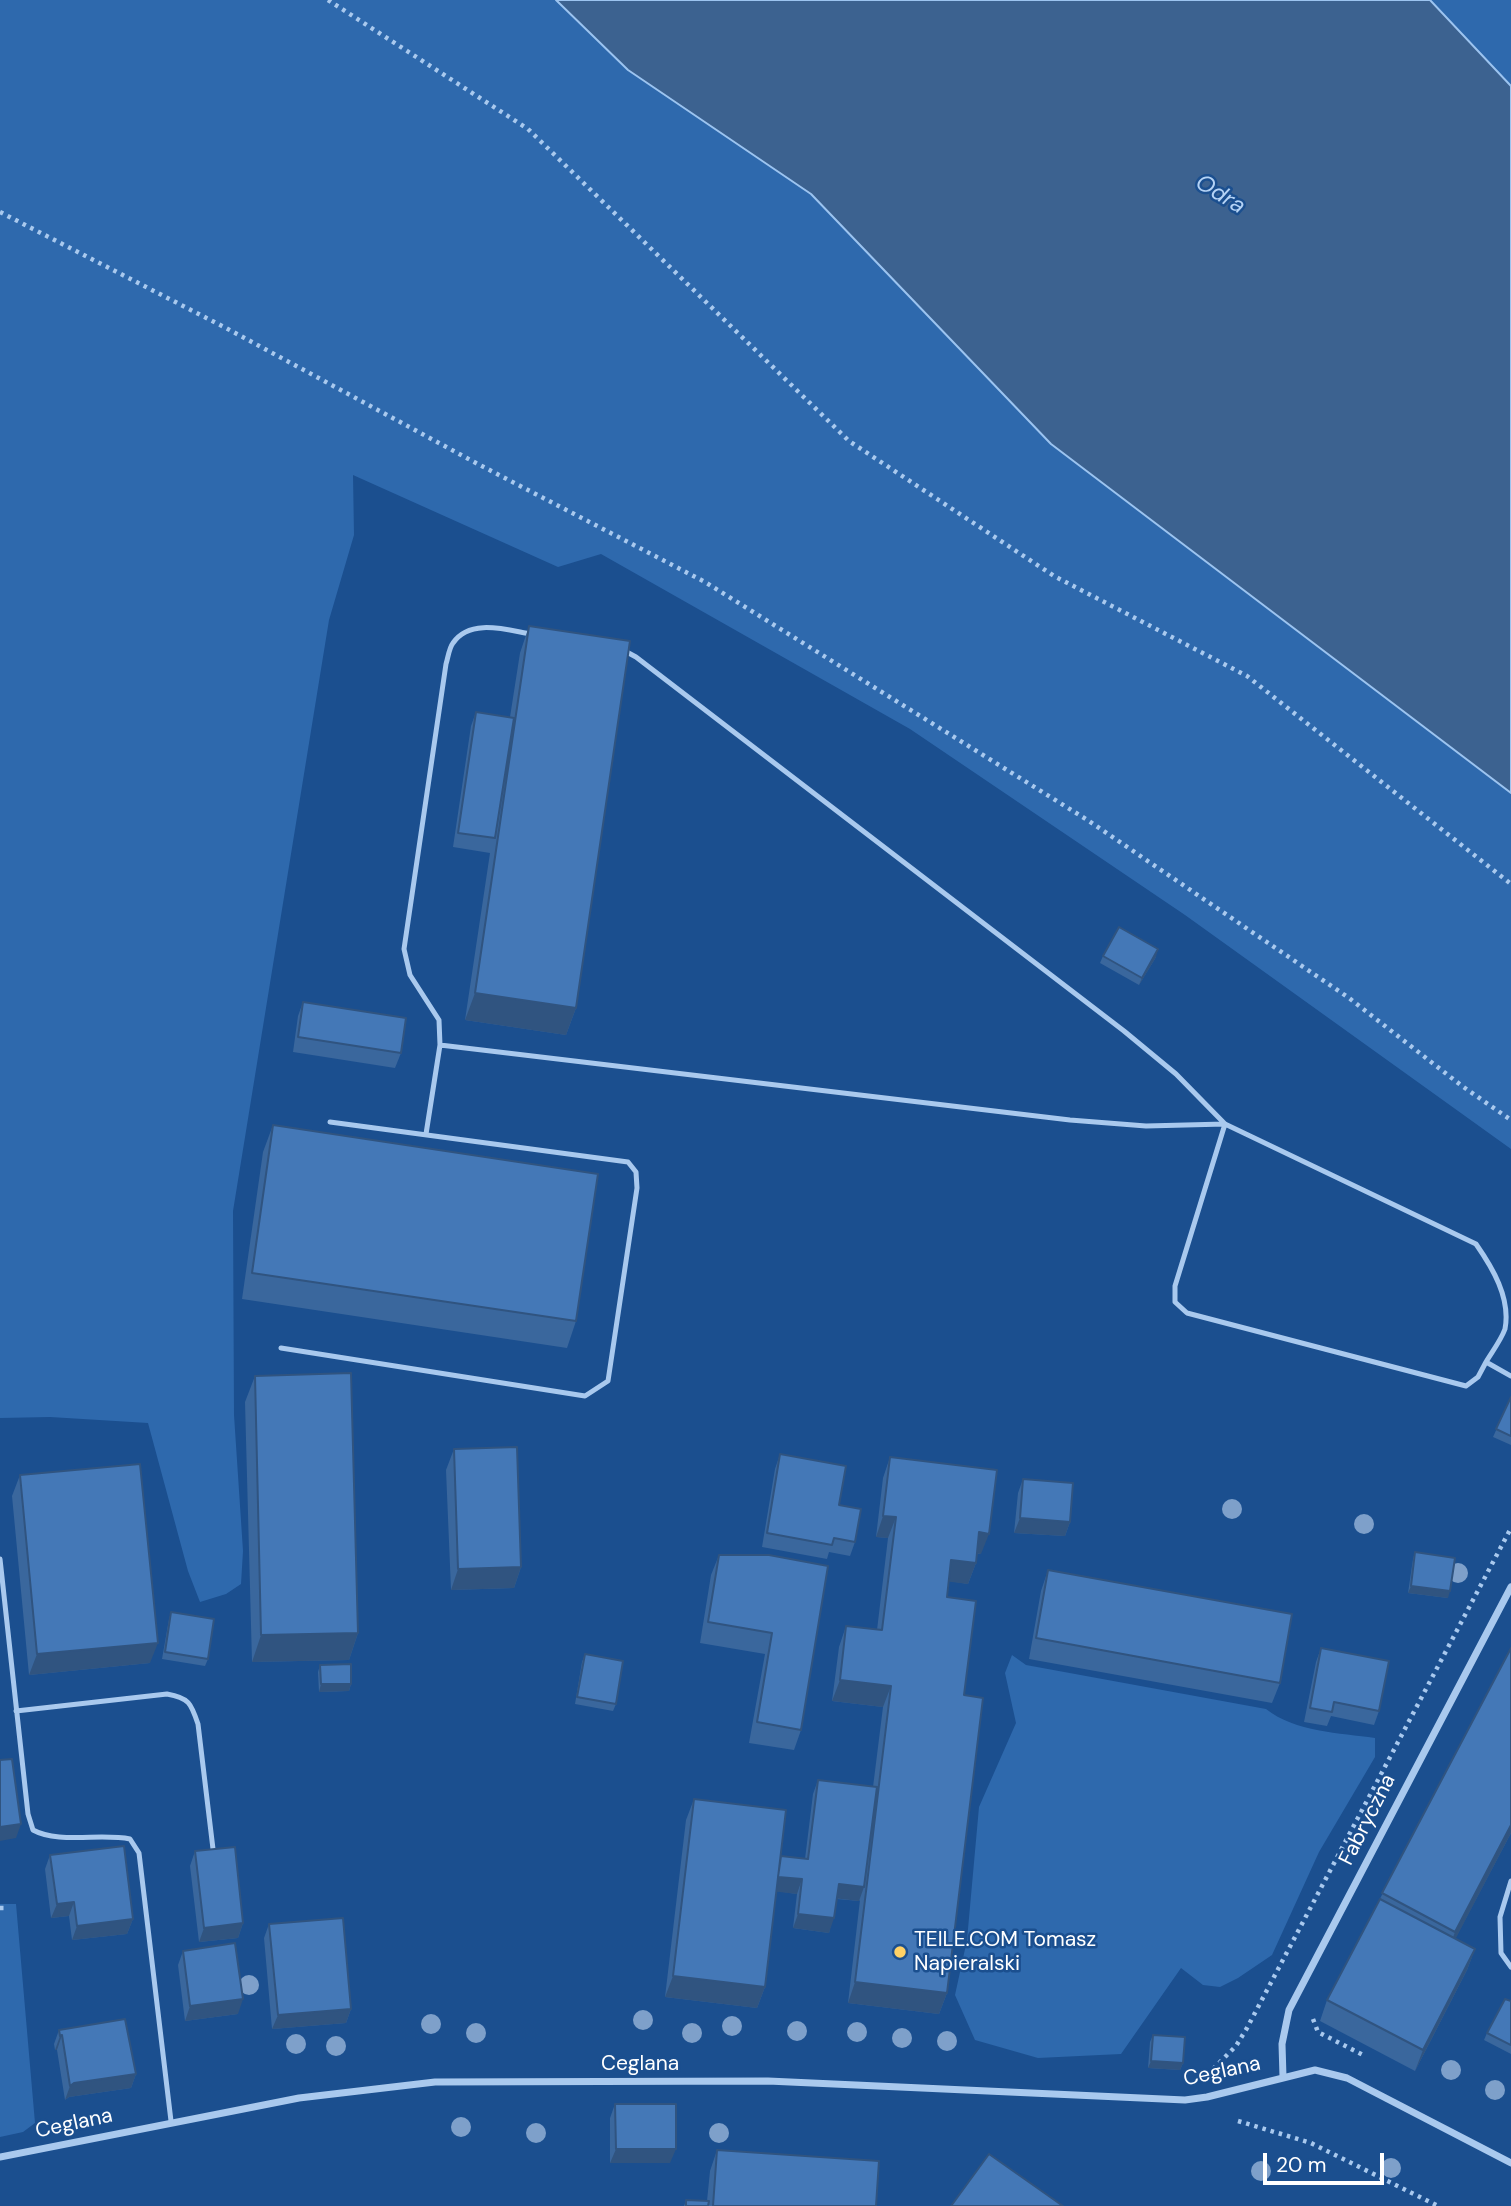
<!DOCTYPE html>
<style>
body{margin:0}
#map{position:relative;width:1511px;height:2206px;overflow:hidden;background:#1b4f8f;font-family:"DM Sans",sans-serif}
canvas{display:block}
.scale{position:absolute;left:1263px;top:2153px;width:121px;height:32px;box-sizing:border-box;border:4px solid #fff;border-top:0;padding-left:9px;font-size:21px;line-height:24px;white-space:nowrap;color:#fff;-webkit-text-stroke:5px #1b4f8f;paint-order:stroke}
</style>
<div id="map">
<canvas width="1511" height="2206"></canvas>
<div class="scale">20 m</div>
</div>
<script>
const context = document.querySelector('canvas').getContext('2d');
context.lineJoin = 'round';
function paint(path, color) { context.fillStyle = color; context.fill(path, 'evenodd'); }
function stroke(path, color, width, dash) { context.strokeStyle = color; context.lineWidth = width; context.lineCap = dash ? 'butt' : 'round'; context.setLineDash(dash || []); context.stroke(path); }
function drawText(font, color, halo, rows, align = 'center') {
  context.font = font + ' "DM Sans",sans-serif'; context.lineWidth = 5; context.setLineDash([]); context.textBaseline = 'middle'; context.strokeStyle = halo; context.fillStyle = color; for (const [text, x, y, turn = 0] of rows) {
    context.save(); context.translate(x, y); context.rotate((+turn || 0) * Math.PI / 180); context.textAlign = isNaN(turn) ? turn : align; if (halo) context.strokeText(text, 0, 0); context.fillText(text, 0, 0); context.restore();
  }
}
paint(new Path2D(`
 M0 0H556L628 70 811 194 1051 444 1511 793V1149L1185 915 910 729 601 554 558 567 353 475 354 535 329 620 233 1211 234 1415 243 1551 241 1584 226 1594 200 1602 188 1571 148 1423 50 1417 0 1418Z
 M1430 0H1511V86Z
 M1012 1655 1026 1665 1266 1709C1295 1732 1340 1733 1375 1738V1757L1319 1852 1272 1955 1238 1978 1220 1987 1203 1985 1181 1968 1121 2054 1038 2058 975 2040 955 1995 967 1940 979 1807 1016 1723 1005 1673Z
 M0 1904H16L35 2123 23 2132 0 2137Z`), '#2e69ad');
const water = new Path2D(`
 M556 0H1430L1511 86V793L1051 444 811 194 628 70Z`);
paint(water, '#3c6290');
stroke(water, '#9cc4f0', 2);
stroke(new Path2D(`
 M328 0 528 129 849 441 1054 576 1247 676 1511 884
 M0 212 226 328 476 463 705 582 1089 821 1349 998 1462 1086 1511 1120
 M0 1908H8
 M1313 2019 1318 2032 1363 2055
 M1213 2069 1236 2046 1247 2028 1511 1528
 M1238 2121 1311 2143 1438 2206`), '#a9c9ee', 4.5, [3.5, 5]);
stroke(new Path2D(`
 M623 650 636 657 1124 1031 1176 1074 1225 1124 1476 1244C1492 1267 1511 1298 1505 1329 1501 1340 1492 1352 1486 1362L1511 1376
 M440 1045 1070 1120 1146 1126 1225 1124 1175 1286V1302L1187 1313 1466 1386 1478 1377 1486 1362
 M426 1134 440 1045 439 1020 410 975 404 949 446 664C448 658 449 648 453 643 470 618 507 630 531 634
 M281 1348 585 1396 608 1381 637 1188 636 1172 628 1162 330 1122
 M0 1559 28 1814 33 1830C58 1844 101 1833 130 1839L139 1853 171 2121
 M16 1711 167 1694C189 1698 191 1703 198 1724L213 1849
 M1511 1881 1500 1917 1501 1953 1511 1967`), '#a9c9ee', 5);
stroke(new Path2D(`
 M1283 2077 1282 2044 1289 2010 1511 1587
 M0 2157 299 2098 435 2082 768 2081 1185 2100 1207 2097 1315 2070 1347 2078 1511 2163`), '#a9c9ee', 7);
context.fillStyle = '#7ea0ca';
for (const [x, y] of [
 [1232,1509],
 [1364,1524],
 [1458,1573],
 [249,1985],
 [643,2020],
 [431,2024],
 [732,2026],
 [797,2031],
 [857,2032],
 [476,2033],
 [692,2033],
 [902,2038],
 [947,2041],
 [296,2044],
 [336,2046],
 [1451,2070],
 [1495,2090],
 [461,2127],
 [536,2133],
 [719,2133],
 [1391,2168],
 [1261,2171]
]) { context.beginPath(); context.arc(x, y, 10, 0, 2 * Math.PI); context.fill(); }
paint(new Path2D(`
 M529 626 576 1008 566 1035 465 1020 490 853 453 847 471 726 476 712 510 717 520 653Z
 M1103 956 1156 957 1139 985 1100 963Z
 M303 1002 401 1053 395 1068 293 1052 298 1016Z
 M273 1125 576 1321 567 1348 242 1299 263 1152Z
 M255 1376 358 1633 349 1660 252 1662 245 1402Z
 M1511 1397V1445L1493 1437Z
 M454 1449 521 1567 514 1588 451 1590 446 1470Z
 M780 1454 839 1505 855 1542 850 1556 829 1552 827 1559 762 1547 775 1469Z
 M890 1457 981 1554H977L976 1563 968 1584 949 1581 947 1597 964 1695 947 1993 939 2014 848 2003 860 1900 859 1901 837 1899 829 1933 793 1928 797 1894 776 1891 765 1987 757 2008 665 1997 686 1820 694 1799 781 1856 805 1859 813 1794 818 1780 873 1787 883 1707 832 1701 839 1647 846 1626 877 1630 888 1538 876 1537 883 1478Z
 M20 1475 150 1663 29 1675 12 1496Z
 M1023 1479 1070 1522 1065 1536 1014 1533 1018 1493Z
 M1415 1552 1448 1598 1408 1593 1413 1559Z
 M719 1555H769L801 1730 794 1750 749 1743 765 1654 700 1643 711 1575Z
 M1048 1570 1280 1683 1272 1703 1029 1659 1041 1591Z
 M171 1612 208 1659 205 1666 162 1659 169 1619Z
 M1321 1648 1379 1711 1374 1725 1331 1716 1327 1726 1304 1722 1316 1662Z
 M1511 1648V1833L1455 1939 1475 1949 1467 1970 1415 2071 1320 2021 1327 2000Z
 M585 1654 616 1704 613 1711 575 1704 582 1662Z
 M320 1665 351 1684 349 1691 319 1692 318 1672Z
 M195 1851 243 1923 238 1938 199 1942 190 1866Z
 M50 1855 133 1919 127 1934 72 1940 69 1916 51 1918 45 1869Z
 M269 1924 351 2009 346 2023 272 2029 264 1938Z
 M183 1951 238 2014 185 2021 178 1965Z
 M1511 2001V2054L1484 2040 1487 2033Z
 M59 2030 136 2074 131 2088 69 2097 65 2100 57 2050H55L54 2044Z
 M1153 2035 1183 2063 1180 2070 1148 2068 1150 2042Z
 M615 2104 670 2163H610V2118Z
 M717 2150 876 2206H684L686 2200 707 2201 710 2171Z`), '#3a679d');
paint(new Path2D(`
 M1158 949 1156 957 1139 985 1142 978Z
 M475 993 576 1008 566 1035 465 1020Z
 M883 1516 896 1517 888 1538 876 1537Z
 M1020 1518 1070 1522 1065 1536 1014 1533Z
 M979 1532 989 1534 981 1554 972 1553Z
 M951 1560 976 1563 968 1584 944 1581Z
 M521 1567 514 1588 451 1590 458 1569Z
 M1411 1586 1450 1591 1448 1598 1408 1593Z
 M358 1633 349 1660 252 1662 261 1635Z
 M158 1643 150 1663 29 1675 37 1654Z
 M840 1680 891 1686 883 1707 832 1701Z
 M321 1684H351L349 1691 319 1692Z
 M21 1824 16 1838 0 1841V1827Z
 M1511 1825V1833L1445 1959 1455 1932Z
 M776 1876 802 1879 797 1894 771 1891Z
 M839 1884 864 1887 859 1901 833 1898Z
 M74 1902 69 1916 51 1918 57 1904Z
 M798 1914 834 1918 829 1933 793 1928Z
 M133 1919 127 1934 72 1940 77 1926Z
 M243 1923 238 1938 199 1942 204 1928Z
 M1475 1949 1467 1970 1415 2071 1423 2050Z
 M673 1976 765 1987 757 2008 665 1997Z
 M855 1982 947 1993 939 2014 848 2003Z
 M243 1999 238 2014 185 2021 190 2006Z
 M351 2009 346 2023 272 2029 278 2015Z
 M62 2035 57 2050H55L60 2036Z
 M1151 2061 1183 2063 1180 2070 1148 2068Z
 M136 2074 131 2088 69 2097 65 2100 70 2086 74 2083Z
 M616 2149H676L670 2163H610Z`), '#305480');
const building = new Path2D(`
 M529 626 630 641 576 1008 475 993Z
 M476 712 514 718 495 838 458 833Z
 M1119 927 1158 949 1142 978 1103 956Z
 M303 1002 406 1018 401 1053 298 1037Z
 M273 1125 598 1174 576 1321 252 1273Z
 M351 1373 358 1633 261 1635 255 1376Z
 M1511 1397V1436L1496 1429Z
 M517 1447 521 1567 458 1569 454 1449Z
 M780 1454 846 1466 839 1505 861 1509 855 1542 834 1538 832 1545 767 1533Z
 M890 1457 997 1470 989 1534 979 1532 976 1563 951 1560 947 1597 976 1601 964 1695 983 1698 947 1993 855 1982 891 1686 840 1680 846 1626 882 1630 896 1517 883 1516Z
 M140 1464 158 1643 37 1654 20 1475Z
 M1023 1479 1073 1483 1070 1522 1020 1518Z
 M1415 1552 1455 1558 1450 1591 1411 1586Z
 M719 1555H769L828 1566 801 1730 757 1722 772 1633 708 1622Z
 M1048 1570 1292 1614 1280 1683 1036 1638Z
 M171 1612 214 1619 208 1659 165 1652Z
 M1321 1648 1389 1661 1379 1711 1334 1702 1332 1712 1310 1708Z
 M1511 1648V1825L1455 1932 1382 1893Z
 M585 1654 623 1661 616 1704 577 1697Z
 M351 1664V1684H321L320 1665Z
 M12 1759 21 1824 0 1827V1760Z
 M818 1780 877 1787 864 1887 839 1884 834 1918 798 1914 802 1879 778 1877 781 1856 808 1859Z
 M694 1799 786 1810 765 1987 673 1976Z
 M124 1846 133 1919 77 1926 74 1902 57 1904 50 1855Z
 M235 1847 243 1923 204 1928 195 1851Z
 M1380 1899 1475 1949 1423 2050 1327 2000Z
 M343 1918 351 2009 278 2015 269 1924Z
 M235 1943 243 1999 190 2006 183 1951Z
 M1505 1999 1511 2001V2045L1487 2033Z
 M125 2019 136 2074 74 2083 70 2086 62 2035 60 2036 59 2030Z
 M1153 2035 1185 2037 1183 2063 1151 2061Z
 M615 2104H676V2149H616Z
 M717 2150 879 2161 876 2206H713Z
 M989 2154 1063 2206H951Z
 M686 2200 709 2201 708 2206H686Z`);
paint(building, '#4478b7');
stroke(building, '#305480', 2);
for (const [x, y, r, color] of [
 [900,1952,7,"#ffd166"]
]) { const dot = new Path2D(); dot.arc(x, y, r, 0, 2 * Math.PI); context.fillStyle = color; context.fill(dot); stroke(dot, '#1b4f8f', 2.5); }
drawText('21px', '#fff', '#1b4f8f', [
 ["Fabryczna",1368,1820,-63],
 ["Ceglana",640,2064],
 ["Ceglana",1222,2072,-12],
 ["Ceglana",74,2124,-12]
]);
drawText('21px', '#fff', '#1b4f8f', [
 ["TEILE.COM Tomasz",914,1940],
 ["Napieralski",914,1964]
], 'left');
drawText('italic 23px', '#b5d3f5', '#1b4f8f', [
 ["Odra",1220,195,32]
]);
</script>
